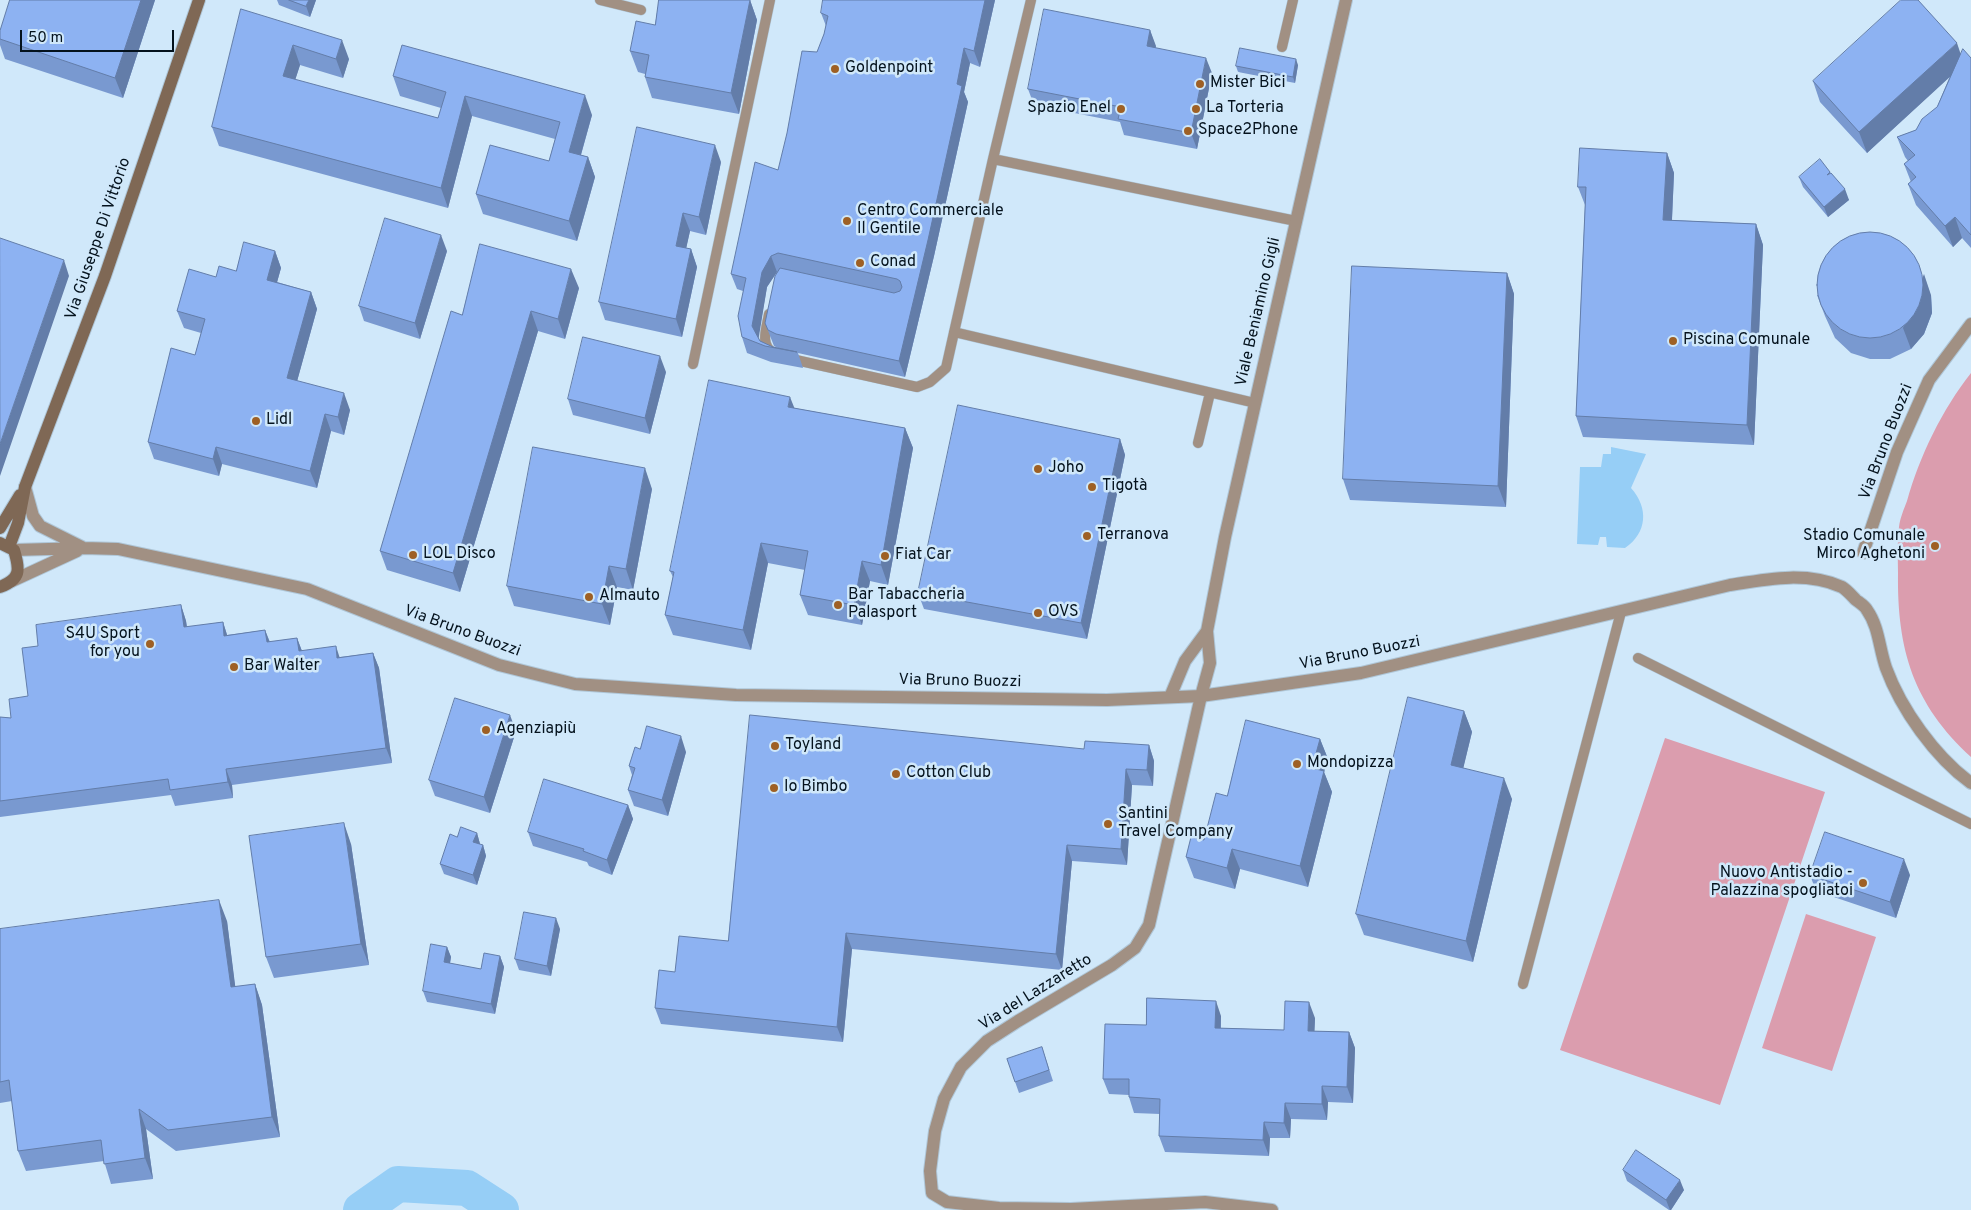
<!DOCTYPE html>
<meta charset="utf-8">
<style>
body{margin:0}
#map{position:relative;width:1971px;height:1210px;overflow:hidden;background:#d0e8fa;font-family:Overpass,sans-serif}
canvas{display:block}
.scale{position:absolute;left:20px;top:30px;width:154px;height:22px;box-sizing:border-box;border:2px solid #04121d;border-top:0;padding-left:6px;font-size:15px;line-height:18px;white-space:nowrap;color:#04121d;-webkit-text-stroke:4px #d0e8fa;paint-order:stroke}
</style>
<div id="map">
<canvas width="1971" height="1210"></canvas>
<div class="scale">50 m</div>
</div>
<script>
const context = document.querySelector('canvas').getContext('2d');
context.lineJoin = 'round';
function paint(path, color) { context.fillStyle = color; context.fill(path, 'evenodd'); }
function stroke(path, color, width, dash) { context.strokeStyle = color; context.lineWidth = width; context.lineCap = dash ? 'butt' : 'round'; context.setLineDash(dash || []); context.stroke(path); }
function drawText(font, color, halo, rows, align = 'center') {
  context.font = font + ' Overpass,sans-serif'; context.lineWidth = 5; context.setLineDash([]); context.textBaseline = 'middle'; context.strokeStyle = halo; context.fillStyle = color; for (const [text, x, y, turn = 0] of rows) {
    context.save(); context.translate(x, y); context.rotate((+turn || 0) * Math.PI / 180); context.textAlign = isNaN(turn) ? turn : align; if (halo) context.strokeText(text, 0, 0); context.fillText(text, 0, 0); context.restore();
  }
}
paint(new Path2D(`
 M1971 373V757C1913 704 1897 649 1898 573 1898 558 1897 542 1899 527 1900 518 1904 509 1907 501 1920 455 1942 410 1971 373Z
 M1665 738 1825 792 1720 1105 1560 1050Z
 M1806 914 1876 937 1832 1071 1762 1048Z`), '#db9dae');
paint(new Path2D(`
 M1611 447 1646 454 1631 488C1649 508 1647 533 1625 548L1607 547 1606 537H1600L1598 545 1577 544 1580 467H1601L1603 454H1611Z`), '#96cef6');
stroke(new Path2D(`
 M361 1210 398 1184 467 1188 501 1210`), '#96cef6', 36);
const service = new Path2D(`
 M600 0 641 10
 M1282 47 1293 0
 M993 159 1296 221
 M769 314C767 327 759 346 774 353
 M954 332 1255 403
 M787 358 917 387 930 382 946 368 993 159 1031 0
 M693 364 770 0
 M1198 443 1210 393
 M1638 658 1971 824
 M1523 984 1621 612`);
const minor = new Path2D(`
 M1863 553 1897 452 1929 380 1971 324
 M1201 696 1149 925 1135 948 1112 965 1018 1021 987 1041 961 1067 944 1099 935 1131 930 1171 932 1193 947 1202 999 1208 1071 1209 1205 1202 1272 1210`);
const tertiary = new Path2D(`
 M25 487 33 516 40 526 82 547
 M14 550 84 548 118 549 307 589 499 665 575 684 736 695 1107 700 1201 696 1361 673 1730 585C1767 579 1806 571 1842 587 1847 590 1852 596 1856 600 1860 603 1865 606 1867 610 1879 627 1879 648 1886 668 1901 709 1935 757 1971 783
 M12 581 77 551
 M1201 696 1210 663 1207 631 1225 537 1346 0
 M1170 697 1185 661 1207 631`);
const secondary = new Path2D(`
 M0 528 20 495
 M0 543 14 550C20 570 21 579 0 587
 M9 547 18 523 25 487 105 276 199 0`);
stroke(service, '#afc6d7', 11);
stroke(minor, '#afc6d7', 14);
stroke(tertiary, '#afc6d7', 14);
stroke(secondary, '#afc6d7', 14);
stroke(service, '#a19083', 10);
stroke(minor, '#a19083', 12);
stroke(tertiary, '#a19083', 12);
stroke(secondary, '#7f6855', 12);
paint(new Path2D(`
 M10 0H155L123 98 5 59 0 45V31Z
 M277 0H316L310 17 279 5Z
 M659 0H750L757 20 739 114 652 98 645 77V74L638 72 630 51 655 25Z
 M995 0 980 67 970 63 964 92 968 102 934 256 905 377 798 353 803 368 771 362 747 353 742 337 743 291 737 289 731 274 778 170 817 52 824 34 826 26 821 13ZM777 272 765 323 774 346 780 349 773 347 760 341 758 338 767 287Z
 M241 9 349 59 343 78 300 65 295 80 438 118 441 108 400 96 393 76 592 115 581 155 588 157 595 177 577 241 483 214 476 194 549 161 555 139 472 116 448 208 219 146 212 127Z
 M1150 30 1156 48 1212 73 1197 149 1124 135 1120 122 1034 105 1028 89Z
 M1961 54 1971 58V248L1962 238 1953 247 1916 205 1908 184 1911 182 1904 164 1908 161 1905 157 1897 137 1916 130 1937 107 1950 76 1867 153 1820 102 1813 81Z
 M1298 65 1295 83 1238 72 1236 66Z
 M1667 153 1674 173 1672 220 1756 224 1763 245 1754 445 1583 437 1576 416 1585 205 1578 187Z
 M721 162 706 235 690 231 686 248 691 249 697 267 682 337 605 320 599 302Z
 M1830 172 1849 200 1828 217 1803 187 1799 177Z
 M275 251 281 268 277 282 311 292 317 309 297 381 350 410 344 435 331 431 317 488 222 464 219 476 154 459 148 442 195 355 201 333 184 328 177 311 216 277 236 271Z
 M447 251 420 339 364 321 359 306Z
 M1507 273 1514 294 1506 507 1350 500 1343 479Z
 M579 288 565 339 538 331 460 592 387 570 380 551 462 315Z
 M1817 295H1931L1932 313 1924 334 1911 349 1890 359H1870L1851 353 1835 338 1825 316Z
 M666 372 650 434 573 415 568 399Z
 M794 408 905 428 913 448 888 585 870 581 862 625 808 615 800 595 805 570 768 563 751 650 673 635 665 615 673 577 670 571Z
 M1120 439 1125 455 1087 639 924 609 918 593Z
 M652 489 633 590 617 587 610 625 514 606 507 586Z
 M181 605 186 621 187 627 223 622 227 635 265 630 270 642 297 638 302 651 340 657 373 653 379 668 392 763 232 785 233 798 175 806 171 795 0 817V717L11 718 28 696 38 646Z
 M1464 711 1472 732 1463 768 1512 799 1473 962 1364 935 1356 914Z
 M516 731 490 813 435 796 429 780Z
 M1320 739 1328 759 1324 772 1332 792 1308 887 1240 869 1235 889 1194 878 1186 857 1204 840 1227 796Z
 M1149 745 1154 761 1153 786 1132 785 1127 865 1072 861 1062 970 852 949 843 1042 661 1024 655 1008 728 941 1084 749Z
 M640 749 686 752 668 816 634 806 628 790 632 775 629 766Z
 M628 805 633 819 612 875 589 866 587 862 533 846 528 832Z
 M477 833 480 844V845H483L486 856 477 885 444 874 440 864 457 837Z
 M351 844 369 965 274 978 266 957Z
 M1810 875H1910L1896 918 1816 891Z
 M227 921 235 987 255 984 262 1005 280 1137 176 1151 146 1129 153 1179 111 1184 104 1161 26 1171 18 1151 12 1101 0 1103V929Z
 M560 929 551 976 519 970 515 959Z
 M447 947 451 957 450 964 481 969 500 956 504 967 495 1014 427 1002 423 991Z
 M1221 1016V1028L1284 1030 1315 1018 1314 1031 1349 1032 1355 1048 1353 1103 1328 1102 1327 1120 1291 1119 1290 1138H1270L1269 1156 1165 1152 1159 1136 1160 1114 1134 1113 1129 1097V1095L1109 1094 1103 1079 1146 1025Z
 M1042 1047 1053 1081 1019 1093 1007 1059Z
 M1623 1170 1684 1190 1671 1210H1669L1627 1181Z`), '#7999d0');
paint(new Path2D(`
 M141 0H155L123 98 115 78Z
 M309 0H316L310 17 306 6Z
 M750 0 757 20 739 114 731 93Z
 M985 0H995L980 67 974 51Z
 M1150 30 1156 46 1153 62 1147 46Z
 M342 40 349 59 343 78 336 59Z
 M1957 43 1964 64 1867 153 1859 132Z
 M293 45 300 65 290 96 283 76Z
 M964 48 970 63 964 92 968 102 934 256 905 377 899 361Z
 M1206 58 1212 73 1197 149 1191 133Z
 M1296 59 1298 65 1295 83 1293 77Z
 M585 95 592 115 576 172 569 152Z
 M465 96 472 116 448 208 441 188Z
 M715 145 721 162 706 235 699 217Z
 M1667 153 1674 173 1671 240 1663 220Z
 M588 157 595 177 577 241 569 221Z
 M1845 189 1849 200 1828 217 1824 207Z
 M683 213 690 231 683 263 676 246Z
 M1955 217 1962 238 1953 247 1945 226Z
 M1756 224 1763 245 1754 445 1747 425Z
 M441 235 447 251 420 339 415 323Z
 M691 249 697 267 682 337 676 319Z
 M275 251 281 268 273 297 267 280Z
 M771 256 777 272 767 287 758 342 752 326 762 272Z
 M64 260 69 276 0 476V444Z
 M571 269 579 288 565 339 558 319Z
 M1507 273 1514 294 1506 507 1498 486Z
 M1924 274 1931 295 1932 313 1924 334 1911 349 1903 328Z
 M311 292 317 309 293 396 287 378Z
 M531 311 538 331 460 592 453 573Z
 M660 356 666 372 650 434 645 418Z
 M344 393 350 410 344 435 338 417Z
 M790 397 798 417 788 407Z
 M325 414 331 431 317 488 310 471Z
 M905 428 913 448 888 585 881 565Z
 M1120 439 1125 455 1087 639 1081 623Z
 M216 447 222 464 219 476 213 459Z
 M645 468 652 489 633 590 626 569Z
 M761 543 768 563 751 650 743 630Z
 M862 561 870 581 862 625 854 605Z
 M609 566 617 587 610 625 602 604Z
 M181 605 186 621 189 643 184 627Z
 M223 622 228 638 224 636Z
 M265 630 271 646 267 642Z
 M297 638 303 654 299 651Z
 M336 646 341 662 337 658Z
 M373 653 379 668 392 763 386 748Z
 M1464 711 1472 732 1459 786 1451 765Z
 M510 715 516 731 490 813 484 797Z
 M681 736 686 752 668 816 662 800Z
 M1320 739 1328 759 1324 772 1332 792 1308 887 1300 866 1312 768Z
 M1149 745 1154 761 1153 786 1147 770Z
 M226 769 232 785 233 798 228 782Z
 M1126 769 1132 785 1127 865 1121 849Z
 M1504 778 1512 799 1473 962 1466 941Z
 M628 805 633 819 612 875 607 860Z
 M344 823 351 844 369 965 361 944Z
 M477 833 480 844 477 853 473 842Z
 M483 845 486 856 477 885 473 875Z
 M1067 845 1072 861 1062 970 1056 954Z
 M1232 849 1240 869 1235 889 1227 868Z
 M1904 859 1910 875 1896 918 1890 902Z
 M219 900 227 921 238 1008 231 987Z
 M556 918 560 929 551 976 547 966Z
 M846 933 852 949 843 1042 837 1027Z
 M447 947 451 957 448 973 444 962Z
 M500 956 504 967 495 1014 491 1004Z
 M255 984 262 1005 280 1137 272 1117Z
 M1216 1001 1221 1016 1220 1044 1215 1028Z
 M1309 1002 1315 1018 1314 1047 1308 1031Z
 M1349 1032 1355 1048 1353 1103 1347 1087Z
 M1322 1086 1328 1102 1327 1120 1322 1104Z
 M1285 1103 1291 1119 1290 1138 1284 1123Z
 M139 1109 146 1129 153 1179 145 1158Z
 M1264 1122 1270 1138 1269 1156 1263 1140Z
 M1680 1180 1684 1190 1671 1210H1670L1666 1200Z`), '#637da9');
const building = new Path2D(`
 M10 0H141L115 78 0 39V31Z
 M289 0H309L306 6Z
 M659 0H750L731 93 645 77 649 55 630 51 636 21 655 25Z
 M823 0H985L974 51 964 48 957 84 962 86 928 240 899 361 776 334 768 330 765 323 775 276 780 268 894 293 900 291 902 287 900 281 897 279 778 253 771 256 762 272 752 326 760 341 773 347 797 352 765 346 742 337 738 316 746 278 731 274 755 162 778 170 787 133 802 51 817 52 824 34 828 16 821 13Z
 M1901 0H1918L1957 43 1859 132 1813 81Z
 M241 9 342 40 336 59 293 45 283 76 438 118 446 92 393 76 402 45 585 95 569 152 588 157 569 221 476 194 490 145 549 161 560 122 465 96 441 188 212 127Z
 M1044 9 1150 30 1147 46 1206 58 1191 133 1118 119 1121 107 1028 89Z
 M1240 48 1296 59 1293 77 1236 66Z
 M1963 49 1971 58V235L1955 217 1945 226 1908 184 1916 177 1904 164 1915 155 1897 137 1916 130 1922 119 1937 107Z
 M637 127 715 145 699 217 683 213 676 246 691 249 676 319 599 302Z
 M1580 148 1667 153 1663 220 1756 224 1747 425 1576 416 1586 187H1578Z
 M1820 159 1830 172 1827 175 1831 173 1845 189 1824 207 1799 177Z
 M385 218 441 235 415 323 359 306Z
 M1817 285a53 53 0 1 1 106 0a53 53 0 1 1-106 0Z
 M0 238 64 260 0 444Z
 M244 242 275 251 267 280 311 292 287 378 344 393 338 417 325 414 310 471 216 447 213 459 148 442 171 348 195 355 205 319 177 311 189 269 216 277 219 266 236 271Z
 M480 244 571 269 558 319 531 311 453 573 380 551 451 311 462 315Z
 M1352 266 1507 273 1498 486 1343 479Z
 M583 337 660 356 645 418 568 399Z
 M709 380 790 397 788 407 905 428 881 565 862 561 854 605 800 595 808 551 761 543 743 630 665 615 674 572 670 571Z
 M958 405 1120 439 1081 623 918 593Z
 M533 447 645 468 626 569 609 566 602 604 507 586Z
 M181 605 184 627 223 622 224 636 265 630 267 642 297 638 299 651 336 646 337 658 373 653 386 748 226 769 228 782 170 790 168 779 0 801V717L11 718 9 699 28 696 22 648 38 646 36 625Z
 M1408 697 1464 711 1451 765 1504 778 1466 941 1356 914Z
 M455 698 510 715 484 797 429 780Z
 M750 715 1084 749 1085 741 1149 745 1147 770 1126 769 1121 849 1067 845 1056 954 846 933 837 1027 655 1008 659 970 675 972 679 936 728 941Z
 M1246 720 1320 739 1312 768 1324 771 1300 866 1232 849 1227 868 1186 857 1191 837 1204 840 1216 793 1227 796Z
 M647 726 681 736 662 800 628 790 635 768 629 766 635 747 640 749Z
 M544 779 628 805 607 860 583 851 584 849 528 832Z
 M344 823 361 944 266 957 249 836Z
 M461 827 477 833 473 842 483 845 473 875 440 864 450 834 457 837Z
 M1825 832 1904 859 1890 902 1810 875Z
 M219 900 231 987 255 984 272 1117 168 1130 139 1109 145 1158 104 1164 101 1140 18 1151 9 1080 0 1082V929Z
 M524 912 556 918 547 966 515 959Z
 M431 944 447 947 444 962 481 969 484 953 500 956 491 1004 423 991Z
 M1147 998 1216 1001 1215 1028 1284 1030 1285 1001 1309 1002 1308 1031 1349 1032 1347 1087 1322 1086V1104L1285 1103 1284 1123 1264 1122 1263 1140 1159 1136 1160 1099 1129 1097V1079H1103L1105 1024 1146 1025Z
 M1042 1047 1049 1070 1015 1082 1007 1059Z
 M1636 1150 1680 1180 1666 1200 1623 1170Z`);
paint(building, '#8db2f2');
stroke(building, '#637da9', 1);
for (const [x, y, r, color] of [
 [835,69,5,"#9e6025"],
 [1200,84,5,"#9e6025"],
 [1121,109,5,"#9e6025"],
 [1196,109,5,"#9e6025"],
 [1188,131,5,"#9e6025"],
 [847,221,5,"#9e6025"],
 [860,263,5,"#9e6025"],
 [1673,341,5,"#9e6025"],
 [256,421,5,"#9e6025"],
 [1038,469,5,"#9e6025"],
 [1092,487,5,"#9e6025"],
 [1087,536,5,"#9e6025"],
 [1935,546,5,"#9e6025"],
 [413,555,5,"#9e6025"],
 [885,556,5,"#9e6025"],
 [589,597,5,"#9e6025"],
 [838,605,5,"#9e6025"],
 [1038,613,5,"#9e6025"],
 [150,644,5,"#9e6025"],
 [234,667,5,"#9e6025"],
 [486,730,5,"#9e6025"],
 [775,746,5,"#9e6025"],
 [1297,764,5,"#9e6025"],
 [896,774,5,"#9e6025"],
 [774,788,5,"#9e6025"],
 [1108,824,5,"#9e6025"],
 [1863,883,5,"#9e6025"]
]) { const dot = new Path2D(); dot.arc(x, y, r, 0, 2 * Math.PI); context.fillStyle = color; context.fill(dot); stroke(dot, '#d0e8fa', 2); }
drawText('16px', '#04121d', '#d0e8fa', [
 ["Goldenpoint",845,69],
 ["Mister Bici",1210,84],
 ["Spazio Enel",1111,109,"right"],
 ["La Torteria",1206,109],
 ["Space2Phone",1198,131],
 ["Centro Commerciale",857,212],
 ["Il Gentile",857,230],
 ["Conad",870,263],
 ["Piscina Comunale",1683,341],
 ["Lidl",266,421],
 ["Joho",1048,469],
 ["Tigotà",1102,487],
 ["Terranova",1097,536],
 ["Stadio Comunale",1925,537,"right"],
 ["Mirco Aghetoni",1925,555,"right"],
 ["LOL Disco",423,555],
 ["Fiat Car",895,556],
 ["Bar Tabaccheria",848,596],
 ["Palasport",848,614],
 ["Almauto",599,597],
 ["OVS",1048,613],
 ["S4U Sport",140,635,"right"],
 ["for you",140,653,"right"],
 ["Bar Walter",244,667],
 ["Agenziapiù",496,730],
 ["Toyland",785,746],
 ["Mondopizza",1307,764],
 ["Cotton Club",906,774],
 ["Io Bimbo",784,788],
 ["Santini",1118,815],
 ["Travel Company",1118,833],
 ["Nuovo Antistadio -",1853,874,"right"],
 ["Palazzina spogliatoi",1853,892,"right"]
], 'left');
drawText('16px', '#04121d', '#d0e8fa', [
 ["Via Giuseppe Di Vittorio",99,239,-71],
 ["Viale Beniamino Gigli",1259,312,-77],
 ["Via Bruno Buozzi",1887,442,-69],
 ["Via Bruno Buozzi",462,632,20],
 ["Via Bruno Buozzi",1360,654,-11],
 ["Via Bruno Buozzi",960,682,1],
 ["Via del Lazzaretto",1036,993,-32]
]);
</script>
